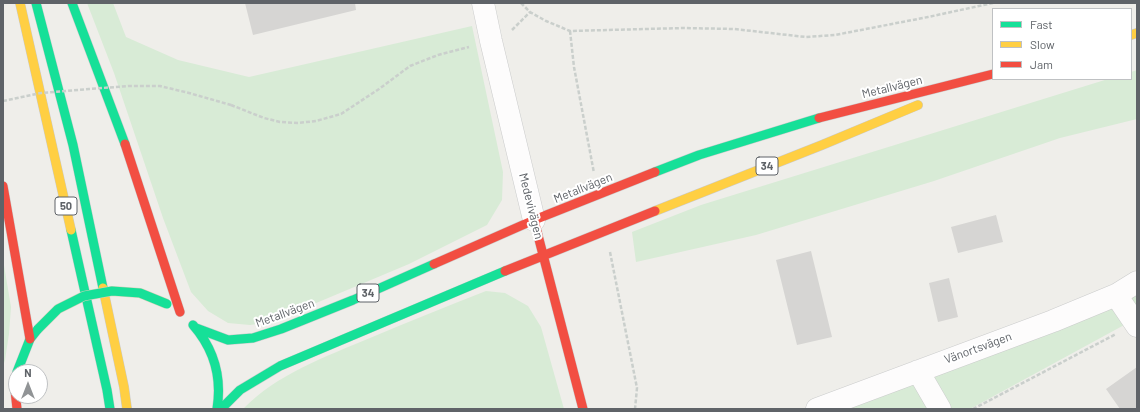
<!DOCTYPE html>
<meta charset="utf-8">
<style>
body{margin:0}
#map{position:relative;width:1140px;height:412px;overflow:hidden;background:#efeeea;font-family:Barlow,sans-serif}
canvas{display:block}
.frame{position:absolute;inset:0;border:4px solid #5f6368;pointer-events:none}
.legend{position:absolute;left:992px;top:8px;width:140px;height:72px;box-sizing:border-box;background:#fff;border:1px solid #bfc1c3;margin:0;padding:5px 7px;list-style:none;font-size:12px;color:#5f6368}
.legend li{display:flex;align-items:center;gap:8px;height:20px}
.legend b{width:20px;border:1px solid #bfc1c3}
.north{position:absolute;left:8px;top:364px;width:40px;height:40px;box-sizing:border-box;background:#fff;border:1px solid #bfc1c3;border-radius:50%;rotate:0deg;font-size:11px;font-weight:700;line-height:16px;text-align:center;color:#5f6368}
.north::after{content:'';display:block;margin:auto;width:14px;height:18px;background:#919496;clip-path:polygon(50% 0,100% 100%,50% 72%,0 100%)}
</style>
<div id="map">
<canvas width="1140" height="412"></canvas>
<div class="frame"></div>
<ul class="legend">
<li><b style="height:5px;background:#16e098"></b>Fast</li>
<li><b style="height:5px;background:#ffcf43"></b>Slow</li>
<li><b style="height:5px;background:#f24e42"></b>Jam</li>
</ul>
<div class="north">N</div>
</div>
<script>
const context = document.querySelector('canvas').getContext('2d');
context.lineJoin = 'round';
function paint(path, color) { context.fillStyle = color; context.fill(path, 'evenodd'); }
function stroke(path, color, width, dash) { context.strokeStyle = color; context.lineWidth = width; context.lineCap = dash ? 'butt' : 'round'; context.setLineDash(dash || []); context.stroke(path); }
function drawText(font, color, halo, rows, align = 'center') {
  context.font = font + ' Barlow,sans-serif'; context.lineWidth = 4; context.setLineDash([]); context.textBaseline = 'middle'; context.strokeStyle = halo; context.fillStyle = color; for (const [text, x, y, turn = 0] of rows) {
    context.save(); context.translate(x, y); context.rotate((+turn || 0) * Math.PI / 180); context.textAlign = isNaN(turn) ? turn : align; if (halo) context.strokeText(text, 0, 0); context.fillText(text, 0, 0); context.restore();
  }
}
paint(new Path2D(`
 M87 3H113L126 37 178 60 249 77 472 26 503 172 502 200 487 225 409 264 271 322 250 325 228 323 208 311 191 292 163 218 114 73Z
 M1137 70V119L1060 138 934 181 756 235 636 262 632 232 701 205 1108 79H1131V72Z
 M3 259 11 307 9 334 5 360 3 366Z
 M1137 271V318L970 409H807L1115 286Z
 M486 291 505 293 528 306 541 327 564 409H243C277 374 325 357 370 338 408 322 447 306 486 291Z`), '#d8ebd6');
paint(new Path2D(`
 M245 3H355L356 10 253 35Z
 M996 215 1003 242 958 253 951 227Z
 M811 251 832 337 797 345 776 260Z
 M949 278 958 317 938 322 929 283Z
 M1137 367V409H1120L1106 389Z`), '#d6d5d3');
const street = new Path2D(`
 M483 3 491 41 534 220
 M1116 295 1137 326
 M918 371 940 409
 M817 409 1053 321 1116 295 1137 282`);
const fast = new Path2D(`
 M36 3 73 145 103 288
 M72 3 125 144
 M655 172 699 155 819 118
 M71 230 107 390 110 409
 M193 325C214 349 222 378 217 409
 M196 328 228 340 253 338 281 329 353 300 434 264
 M17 372 30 339 38 329
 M221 409 240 390 280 366 505 271`);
const slow = new Path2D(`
 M20 3 71 230
 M1131 35 1137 33
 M655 211 822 145 918 105
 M103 288 124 387 127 409`);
const jam = new Path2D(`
 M819 118 993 74
 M125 144 180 312
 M3 186 30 339
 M534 220 583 409
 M434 264 534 220 655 172
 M505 271 655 211
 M16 383 15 390 17 409`);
stroke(street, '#cbcccc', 23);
stroke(fast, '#cacacb', 10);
stroke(slow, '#cacacb', 10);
stroke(jam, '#cacacb', 10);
stroke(new Path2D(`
 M521 3 530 12 546 21 570 31 684 28 734 29 806 37 835 35 928 17 993 3
 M512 30 530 12
 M570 31 574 67 594 173
 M231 105 264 118 280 122 298 123 316 121 341 114 379 89 410 66 438 55 469 47
 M610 252 637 388 635 409
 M973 409 1116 334`), '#cacfcc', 2.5, [4, 2]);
stroke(street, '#fdfcfc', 22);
stroke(fast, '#16e098', 9);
stroke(slow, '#ffcf43', 9);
stroke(jam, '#f24e42', 9);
const fastBridge = new Path2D(`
 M38 329 58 309 84 296 112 291 140 293 167 304`);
stroke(fastBridge, '#d7ceb8', 10, []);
stroke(new Path2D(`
 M3 101 41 93 89 89 129 86H160L189 93 231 105`), '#cacfcc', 2.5, [4, 2]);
stroke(fastBridge, '#16e098', 9);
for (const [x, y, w] of [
 [767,166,22],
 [66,206,22],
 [368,293,22]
]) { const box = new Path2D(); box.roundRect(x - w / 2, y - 9, w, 18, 3); context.fillStyle = '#fff'; context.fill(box); stroke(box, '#5f6368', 1); }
drawText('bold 11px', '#5f6368', null, [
 ["34",767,166],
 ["50",66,206],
 ["34",368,293]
]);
drawText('12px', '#5f6368', '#fff', [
 ["Metallvägen",892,87,-14],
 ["Metallvägen",583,188,-22],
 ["Medevivägen",531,206,76],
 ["Metallvägen",285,313,-20],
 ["Vänortsvägen",978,348,-20]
]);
</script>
